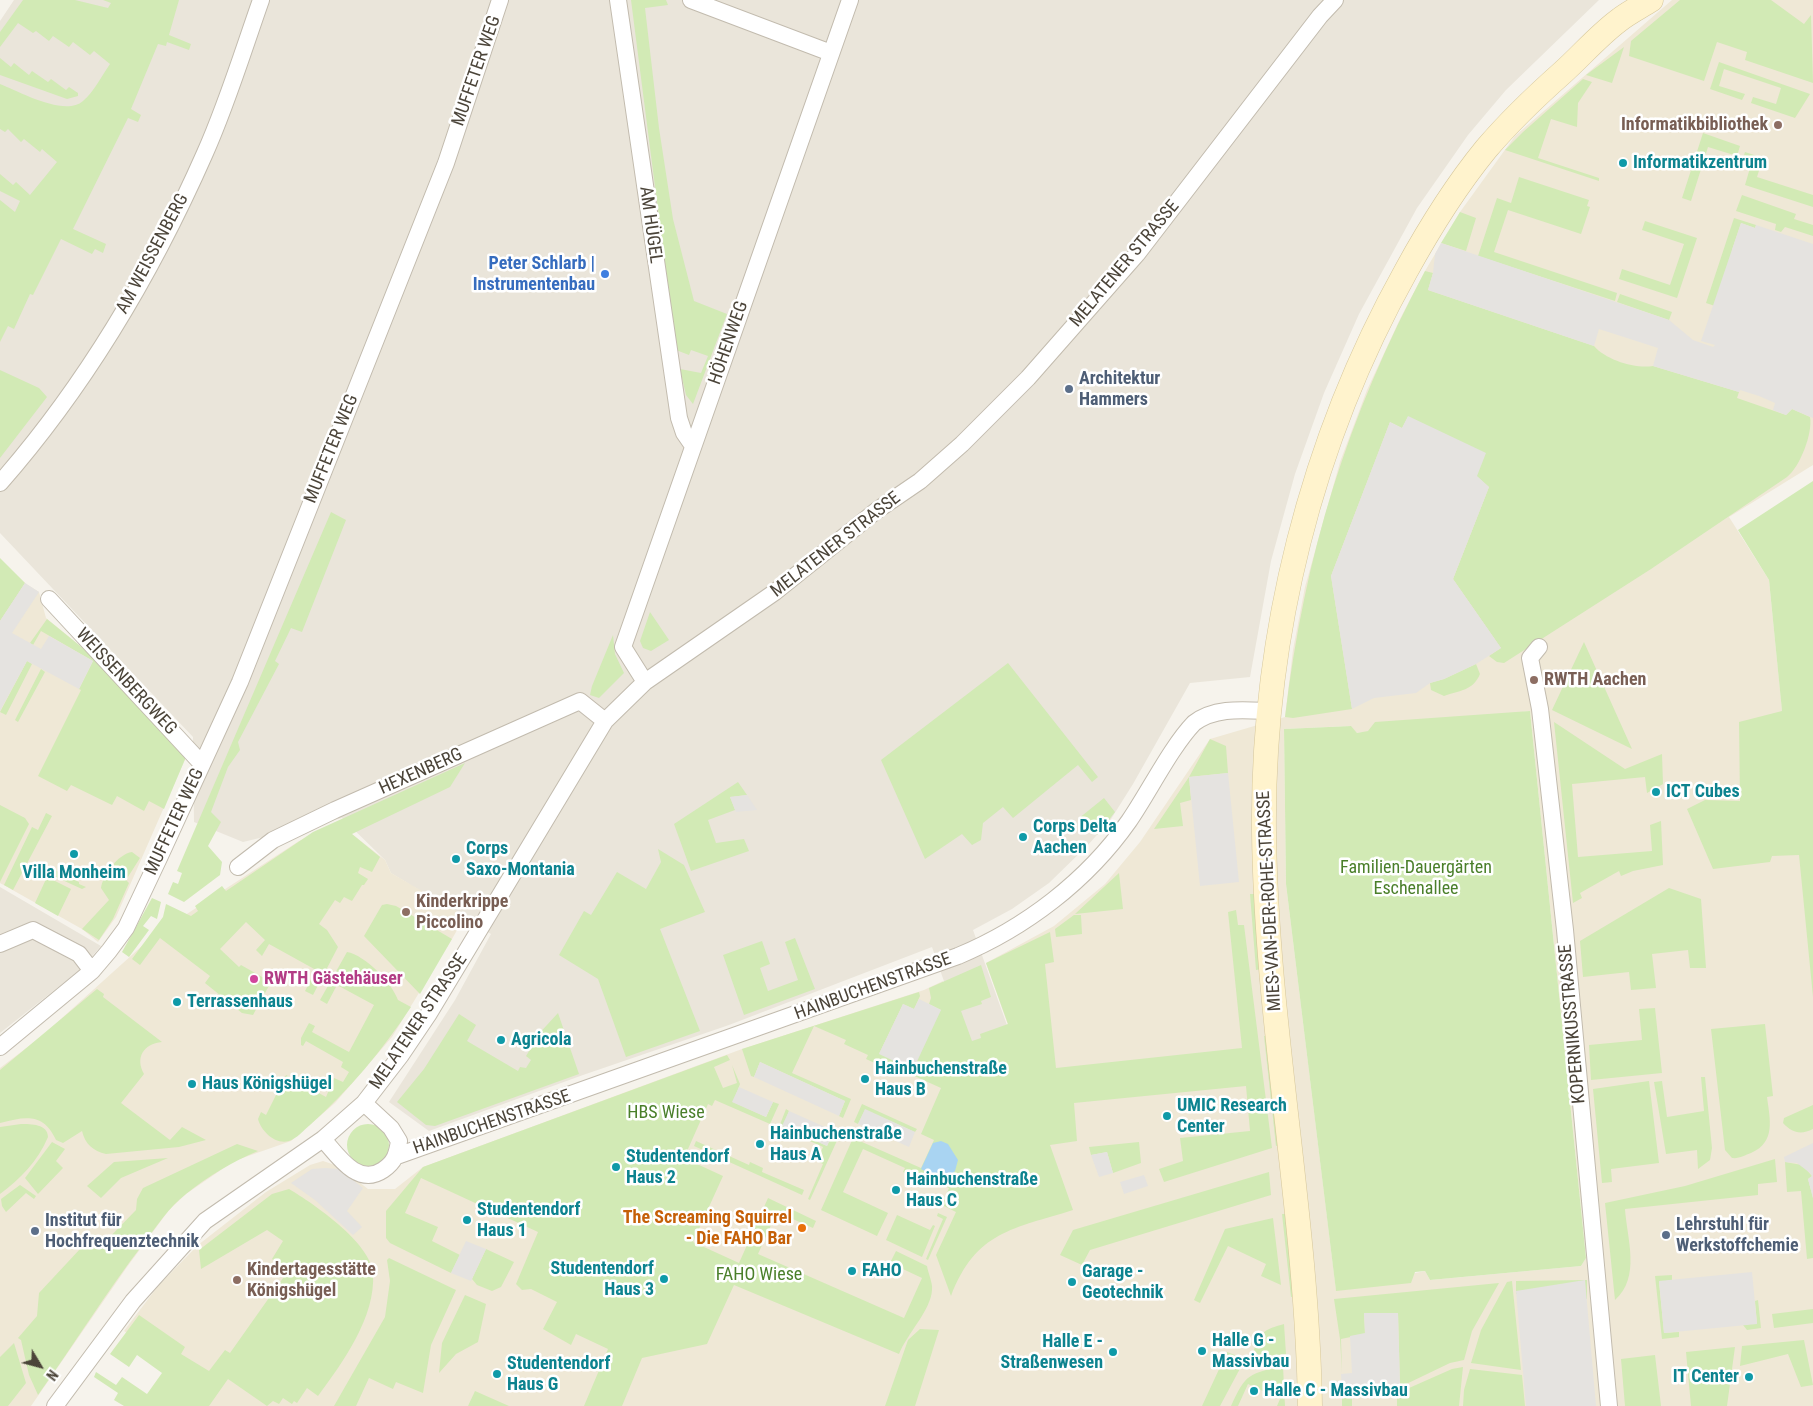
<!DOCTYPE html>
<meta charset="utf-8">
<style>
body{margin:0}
#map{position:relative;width:1813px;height:1406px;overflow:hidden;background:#f6f3ec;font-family:"Roboto Condensed",sans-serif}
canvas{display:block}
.north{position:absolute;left:15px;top:1341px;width:50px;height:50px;-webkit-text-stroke:4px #fff;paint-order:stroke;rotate:127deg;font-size:14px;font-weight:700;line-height:20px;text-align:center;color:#4b4439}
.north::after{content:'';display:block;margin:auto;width:18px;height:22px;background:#4b4439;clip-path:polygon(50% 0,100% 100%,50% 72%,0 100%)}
</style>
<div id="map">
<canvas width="1813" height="1406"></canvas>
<div class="north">N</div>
</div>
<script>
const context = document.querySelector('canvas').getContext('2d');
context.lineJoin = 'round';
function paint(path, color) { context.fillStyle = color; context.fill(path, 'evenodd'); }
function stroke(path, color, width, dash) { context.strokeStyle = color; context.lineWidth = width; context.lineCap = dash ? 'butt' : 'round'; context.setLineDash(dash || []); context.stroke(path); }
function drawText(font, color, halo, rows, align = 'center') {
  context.font = font + ' "Roboto Condensed",sans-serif'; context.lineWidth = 5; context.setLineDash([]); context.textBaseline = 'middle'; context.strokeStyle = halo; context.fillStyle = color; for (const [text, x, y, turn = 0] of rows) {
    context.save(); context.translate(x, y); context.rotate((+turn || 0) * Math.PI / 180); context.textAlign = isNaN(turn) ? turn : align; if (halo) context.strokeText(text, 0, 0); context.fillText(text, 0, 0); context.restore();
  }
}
paint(new Path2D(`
 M14 0H1599L1506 90 1468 135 1417 208 1359 314 1324 393 1295 474 1271 561 1250 677 1190 683 1133 784 1111 819 1088 845 1049 883 1012 909 973 930 1073 1210 1029 1224 932 947 729 1025 583 1075 429 1131 389 1102 455 1000 491 934 391 873 385 860 342 818 243 842 194 822 193 737 0 533V21Z
 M0 887 101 946 80 970 0 1033Z`), '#eae5da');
paint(new Path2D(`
 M1672 0H1813V465L1729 517 1769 580 1790 790 1813 788V1406H195L209 1386 124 1331 158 1286 198 1245 266 1192 310 1165 323 1161 338 1166 368 1189H395L423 1167 742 1049 924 990 943 981 1029 1224 1050 1144 986 963 1054 926 1105 884 1140 842 1210 739 1285 717 1293 650 1305 587 1340 462 1367 390 1400 319 1425 271 1460 212 1515 136ZM1530 711 1586 1258 1581 1266 1430 1280 1425 1271 1336 1290 1286 884 1284 729 1350 726 1357 733Z
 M0 559 25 583 39 592 46 618 95 658 186 757 116 917 98 942 82 929 0 883Z
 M338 823 385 860 391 873 465 916 452 939 392 1037 335 1103 291 1141 234 1161 186 1194 169 1210 127 1267 31 1406H0V1068L42 1036 153 936 299 841Z`), '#efe8d6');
paint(new Path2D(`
 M23 0H75L108 8 111 3 103 0H179L169 35 191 44 189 50 167 42 166 46 158 44 131 109 141 115 138 122 128 118 73 229 106 244 103 253 95 249 92 254 61 239 33 295 30 294 14 329 8 326 0 342V200L15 212 20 201 0 191V174L13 185 16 182 30 195 57 162 42 149 40 152 24 139 21 142 8 129 5 132 0 129V84C20 92 65 117 83 101 94 92 102 75 110 64L94 51 90 55 73 42 69 47 53 36 49 41 36 31 33 33 18 23 0 47V32Z
 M631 0H666L668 5 645 8 659 128 673 219 694 301 727 314 693 404 686 395 680 369 701 373 708 356 691 350 689 355 676 350Z
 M1680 0H1771L1804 24 1811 15 1813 83 1745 60 1747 52 1717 42 1704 81 1629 56 1631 41Z
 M1624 47 1612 83 1586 75Z
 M0 58 11 67 14 63 29 75 32 71 48 82 51 79 66 90 69 87 78 93V96L67 99 0 75Z
 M1719 62 1810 94 1795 118 1751 103 1753 97 1776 104 1781 88 1724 69 1719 86 1745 94 1742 100 1710 89Z
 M1583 79 1592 82 1578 103 1577 127 1551 119 1538 158 1599 178V181L1505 150 1523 132Z
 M1703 133 1740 146 1737 156 1708 147 1691 201 1682 198Z
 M1745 152 1763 158 1757 177 1813 195V207L1745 185 1750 168 1741 165Z
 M1519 177 1589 200 1587 206 1590 207 1581 234 1508 210 1494 252 1617 293 1615 301 1478 256 1497 198 1511 203Z
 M1742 195 1796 214 1794 219 1813 225V236L1785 227 1781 232 1775 230 1776 224 1736 211Z
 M1460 212 1476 218 1466 251 1441 243Z
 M1734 218 1756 225 1755 228 1741 223 1732 250 1727 310 1706 303Z
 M1645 221 1697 238 1677 298 1619 279 1622 269 1670 285 1684 244 1642 230Z
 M1425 271 1433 273 1428 290 1594 346C1606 360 1635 369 1653 366L1739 392 1737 398 1786 415 1792 409 1810 417C1813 433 1800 467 1787 477L1651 569 1504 663 1497 662 1489 656 1501 648 1453 579 1489 487 1408 417 1402 428 1390 422 1331 576 1352 709 1293 718 1285 717C1305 552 1347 418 1425 271Z
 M1620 294 1672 312 1669 320 1617 302Z
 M0 370 39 388 47 397 0 458Z
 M1813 481V997L1799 855 1772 856 1770 862 1713 869 1687 809 1705 800 1740 801 1739 722 1782 711 1769 580 1738 530Z
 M331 512 346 520 302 632 291 628 275 661 279 664 238 742 240 750 228 767 211 812 221 822 208 846 222 862 220 875 184 902 168 894 173 882 178 884 182 873 177 871Z
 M0 558 25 583 0 621Z
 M650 612 669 640 651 651 643 648 640 641Z
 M47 619 95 658 186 757 164 809 149 801 144 811 117 796 112 805 71 785 67 791 38 776 81 690 79 689 93 661 41 631 33 645 30 643Z
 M613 635 615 654 624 673 599 698 590 695 592 686Z
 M1584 642 1632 749 1552 710Z
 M27 661 32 664 6 715 0 712Z
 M1008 663 1098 777 1092 782 1078 765 1013 818 1003 807 983 823 981 840 972 845 962 834 925 859 881 760Z
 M1476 664 1480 674C1473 691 1460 690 1444 696L1431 690 1430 683 1444 679Z
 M41 669 45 672 18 722 15 720Z
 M1530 711 1586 1258 1581 1266 1430 1280 1425 1271 1415 1272 1411 1283 1336 1291 1286 884 1284 729 1351 726 1357 733 1368 731 1375 722Z
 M1554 722 1625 769 1662 754 1663 784 1647 793 1645 777 1572 784 1578 857 1652 851 1650 825 1661 821 1663 865 1633 871 1621 876 1619 871 1580 893 1582 898 1573 903Z
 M1210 739 1226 746 1228 773 1189 777 1191 800 1180 803 1183 826 1154 829 1189 777Z
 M465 763 450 787 352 834 380 857 372 872 360 867 358 873 368 879 364 885H362L352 901 344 897 340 903 335 900 319 924 327 930 338 947 313 995 305 991 316 970 269 944 262 956 256 950 265 940 246 922 220 949 239 967 241 965 271 982 253 1015 242 1013 205 983 210 976 160 938 140 965 132 959 163 917 166 904 191 916 198 911 195 906 222 886 226 891 313 832Z
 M738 782 747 795 730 797 735 810 708 820 716 843 744 839 749 851 691 871 674 824Z
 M1104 798 1115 812 1097 835 1087 822 1078 819Z
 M0 805 25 818 29 824 0 882Z
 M46 813 52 816 13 890 4 885 32 827 38 830Z
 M658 849 684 865 705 912 660 929 700 1031 626 1057 598 979 559 955 584 911 591 915 617 872 646 889 661 862Z
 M132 852 140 858 126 880 129 883 113 919 99 940 82 929 109 900 101 888C103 875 118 854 132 852Z
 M51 868 79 882V884L86 887 82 889 49 874Z
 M1119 873 1123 909 1075 914Z
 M47 877 71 889 58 916 35 903Z
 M1669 888 1701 899 1706 968H1690L1688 950 1652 954 1656 988 1631 990 1629 972 1583 977 1580 941Z
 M1250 894H1256L1262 969 1256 970Z
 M152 898 161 902 157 919 151 916 143 926 149 930 129 957 122 952Z
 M387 904 396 906 452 939 420 994 364 936 382 905Z
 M1236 910 1238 925H1244L1272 1148 1164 1182 1159 1169 1183 1161 1180 1138 1250 1131 1246 1086 1074 1103 1077 1141 1050 1145 1073 1210C1013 1229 976 1231 951 1296L936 1255 956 1212 942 1205 949 1188 918 1174 916 1178 903 1172 905 1168 863 1149 843 1192 888 1213 877 1236 821 1210 853 1138 921 1168 934 1140 921 1134 941 1088 881 1061 879 1065 866 1059 868 1055 844 1044 846 1040 814 1026 792 1073 851 1099 843 1118 839 1116 845 1101 760 1062 754 1077 751 1076 742 1049 919 992 920 996 914 1009 903 1004 879 1054 941 1010 929 1004 931 998 929 988 981 965 991 997 981 1001 982 1004 961 1011 972 1041 981 1038 980 1034 1008 1024 986 963 1050 932 1054 962 1045 964 1056 1068 1242 1048 1228 912Z
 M1074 915H1081L1082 934 1056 937 1055 929Z
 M795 938 815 989 744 1015 723 955 762 941 770 964 760 968 768 991 798 980 785 942Z
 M347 952C365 955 392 983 398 1000L411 1007C382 1051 349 1090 310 1125 304 1130 296 1139 289 1141 275 1145 261 1131 258 1119L261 1112 266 1115 286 1075 326 1097 334 1078 343 1082 349 1072 341 1067 343 1062 306 1041 303 1046 301 1045V1038L309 1023 315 1026 312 1032 349 1052 374 1005 337 985 327 1004 320 1000Z
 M97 989 104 994 103 997 162 1042C143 1044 135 1058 144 1074L121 1103 170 1140 182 1127 206 1140 179 1147 106 1154C93 1151 85 1144 82 1131L63 1143 56 1140C44 1113 26 1116 0 1123V1070Z
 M1655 1008 1662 1073 1591 1080 1589 1045 1642 1040 1639 1009Z
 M558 1013 579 1074 435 1126 426 1125 397 1102 424 1069 459 1014 476 1025 467 1041 518 1071 520 1067 526 1068 531 1060 526 1056 536 1040 535 1038Z
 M1765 1024 1773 1096 1767 1097C1770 1120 1776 1142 1751 1153 1745 1155 1739 1159 1732 1158L1725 1150 1711 1029Z
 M1268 1035 1280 1145 1276 1146 1264 1036Z
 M727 1055 730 1060 714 1067 723 1088 737 1083 732 1065 740 1084 733 1102 766 1117 773 1102 779 1104 770 1124 715 1100 712 1106 708 1104 684 1158 723 1176 693 1242 739 1263 768 1198 816 1221 813 1228 777 1212 758 1254 904 1318 922 1278 890 1263 896 1251 927 1266C928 1273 933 1283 932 1290 931 1310 907 1334 899 1354L734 1285 707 1344 642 1358 622 1406H584L608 1349 576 1334 571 1345 543 1329 557 1302 531 1289 522 1290 516 1284 538 1232 421 1178 405 1213 438 1227 432 1241 460 1255 451 1273 390 1243 386 1238V1211L423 1167Z
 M1701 1077H1705L1712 1148 1710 1160 1698 1169 1697 1150 1666 1154 1654 1082 1662 1081 1667 1117 1704 1111Z
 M1649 1081 1659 1163 1611 1169 1612 1182 1602 1183 1593 1089Z
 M862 1104 917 1129 915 1132 865 1110 858 1124 854 1122Z
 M1813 1105V1129C1801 1135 1792 1133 1783 1123L1784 1118Z
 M786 1109 789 1111 783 1126 827 1146 834 1131 840 1134 810 1200 808 1199 823 1164 817 1161 823 1147 779 1127Z
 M347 1145a21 21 0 1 1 42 0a21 21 0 1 1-42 0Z
 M21 1124C31 1124 48 1124 48 1137 38 1161 20 1179 0 1194V1127Z
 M696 1141 749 1165 750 1162 763 1168 762 1172 804 1190 802 1195 694 1146Z
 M52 1142 65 1149 56 1161 63 1168 38 1194 25 1178Z
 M1139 1142 1141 1163 1113 1173 1107 1152 1091 1155 1089 1147Z
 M237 1144 258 1151C232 1162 208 1176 186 1194 169 1207 157 1226 144 1243 106 1292 74 1345 38 1395L29 1375 21 1340 18 1338 37 1316 39 1293 94 1234 103 1244 136 1210 137 1199 143 1188Z
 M168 1158 121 1178 101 1198 87 1186 114 1162Z
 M1775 1159 1777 1182 1758 1184V1195L1625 1209C1627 1239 1641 1277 1615 1300L1605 1203 1685 1186Z
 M1785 1162 1802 1165 1812 1176 1808 1179 1813 1198V1258L1807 1259 1801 1191 1787 1192Z
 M1269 1172 1271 1195 1090 1250 1082 1265 1060 1255 1073 1230Z
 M20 1185 36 1196 34 1199 26 1193 6 1212 2 1206 1 1199Z
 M289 1189C314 1204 370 1242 373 1273 376 1317 343 1362 318 1396L307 1388 297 1403 294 1401 292 1404 283 1398 279 1404 273 1401 267 1406 228 1379 209 1406H124L114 1400 118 1393 94 1377 96 1372 116 1385 122 1377 147 1394 162 1373 137 1355 129 1367 110 1354 139 1315 185 1347 181 1354 209 1371 225 1350 230 1353 288 1271 272 1259 283 1241 267 1230 201 1269 199 1250 272 1194Z
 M938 1213 947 1217 928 1260 926 1259 943 1219 937 1216Z
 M1282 1214H1288L1296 1296 1291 1297Z
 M897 1215 930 1230 933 1225 935 1226 922 1257 886 1240Z
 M1273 1218 1281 1285 1261 1276 1266 1264 1228 1246 1200 1303 1194 1300 1225 1229Z
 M486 1249 514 1262 501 1287 492 1291 477 1285 472 1279Z
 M389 1258 456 1290 431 1345 423 1393 396 1382 393 1389 369 1378 356 1406H334L385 1317 390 1281 387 1260Z
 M1672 1275V1280L1659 1282 1664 1333 1679 1332V1337L1662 1339 1655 1276Z
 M1587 1280V1299L1516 1294V1281Z
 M1512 1281 1521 1370 1471 1363 1481 1330 1507 1282Z
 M1499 1283 1472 1331 1464 1360 1450 1363 1400 1387 1398 1313H1364L1365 1334 1341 1339 1342 1373 1340 1339 1334 1299Z
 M465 1295 486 1304 478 1342 456 1354 439 1373 442 1343Z
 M1758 1300 1761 1328 1747 1330 1743 1325 1757 1323 1755 1301Z
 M1813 1309V1323L1774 1328 1772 1314Z
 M1284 1324 1286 1354 1260 1357 1254 1350C1260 1331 1266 1329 1284 1324Z
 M920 1329 939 1330 915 1406H885L908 1340Z
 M1804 1340 1813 1385 1801 1387 1788 1354 1740 1366 1742 1346Z
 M14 1343 26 1383 8 1406H0V1357Z
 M1735 1347 1727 1406H1691L1686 1352Z
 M1227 1352 1240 1357 1243 1363 1220 1406H1202Z
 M1655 1355 1661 1406H1625L1621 1359Z
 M1283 1366 1285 1406H1277L1280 1399 1248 1384 1238 1406H1231C1246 1373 1249 1374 1283 1366Z
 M1463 1367 1459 1406H1397V1396L1400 1392 1452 1369Z
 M1470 1369 1522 1375 1525 1406H1463L1464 1390Z
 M1382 1388V1396L1352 1398V1406H1342V1390Z
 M475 1391 509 1406H468Z`), '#d2eab5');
paint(new Path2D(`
 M1741 223 1755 228 1756 225 1813 244V418L1792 409 1786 415 1773 410 1775 403 1759 396 1740 390 1739 392 1653 366 1658 348 1599 329 1594 346 1428 290 1433 273 1435 254 1441 243 1669 320 1693 340 1713 347 1715 345 1701 341Z
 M1408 416 1486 453 1477 476 1489 487 1453 579 1501 648 1476 664 1444 679 1430 683 1416 693 1374 698 1352 709 1331 576 1390 422 1402 428Z
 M25 583 39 592 12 633 41 649 49 636 93 661 79 689 27 661 0 711V621Z
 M1228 773 1239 882 1200 886 1189 777Z
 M747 795 757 810 736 812 730 797Z
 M919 999 941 1010 913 1070 879 1054 903 1004 914 1009Z
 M760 1062 845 1101 839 1116 754 1077Z
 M739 1087 773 1102 766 1117 732 1102Z
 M865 1109 915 1132 909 1147 858 1124Z
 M789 1111 834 1131 827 1146 782 1126Z
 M1813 1143V1198L1808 1179 1812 1176 1810 1173 1797 1163 1785 1162 1784 1157Z
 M1107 1152 1113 1173 1099 1177 1091 1155Z
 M325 1168 339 1169 363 1188 347 1211 362 1227 353 1235 315 1200 291 1183 312 1169Z
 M1144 1175 1148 1186 1124 1194 1120 1182Z
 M466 1241 486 1249 471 1281 451 1273Z
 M1752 1272 1757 1324 1664 1333 1659 1281Z
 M1585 1280 1596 1406H1526L1516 1291Z
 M1364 1313H1398L1400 1387 1342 1390 1341 1374 1352 1373 1350 1336 1365 1333Z`), '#e5e3e0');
paint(new Path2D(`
 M941 1141 948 1144 958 1160 955 1171 948 1178H937L921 1169 933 1143Z`), '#a9d4f2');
const street = new Path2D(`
 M618 0 679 418 684 433 693 446
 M691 0 831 53
 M0 483C85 386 153 271 205 153 227 104 243 51 261 0
 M49 599 202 764
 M1539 647 1530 658 1540 709 1565 930 1609 1406
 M645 682 623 647 850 0
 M238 867 273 840 335 810 580 701 605 721
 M0 944 33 930 79 954 92 971
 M0 1047 92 971 109 951 126 928 160 856 240 682 446 163 500 0
 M323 1139C338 1156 358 1187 383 1170 395 1162 397 1154 399 1141L391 1128 364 1103
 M397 1156 958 956C1025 928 1087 881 1129 821 1149 792 1171 747 1194 723 1215 707 1243 710 1268 711
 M55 1406 133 1301 205 1221 323 1139 364 1103 401 1055 428 1015 605 721 645 682 775 592 876 511 920 481 962 444 1028 378 1137 254 1320 16 1335 0`);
const secondary = new Path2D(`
 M1310 1406C1307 1214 1266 1024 1264 831 1262 637 1311 441 1406 271 1429 229 1455 187 1486 149 1509 122 1535 97 1562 73 1581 56 1598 36 1618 21 1628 13 1640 7 1651 0`);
stroke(street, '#c2bbae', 18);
stroke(secondary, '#d6c79b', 25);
stroke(street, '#fff', 16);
stroke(secondary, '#fff3cd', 24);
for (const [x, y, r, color] of [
 [1778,125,5,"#8d6e63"],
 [1623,163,5,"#0f9aa8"],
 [605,274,5,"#3f7fe0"],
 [1069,389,5,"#5c6f8a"],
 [1534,680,5,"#8d6e63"],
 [1656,792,5,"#0f9aa8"],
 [1023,837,5,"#0f9aa8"],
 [74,854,5,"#0f9aa8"],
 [456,859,5,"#0f9aa8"],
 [406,912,5,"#8d6e63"],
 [254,979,5,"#d1479c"],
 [177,1002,5,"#0f9aa8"],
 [501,1040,5,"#0f9aa8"],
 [865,1079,5,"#0f9aa8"],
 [192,1084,5,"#0f9aa8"],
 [1167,1116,5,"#0f9aa8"],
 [760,1144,5,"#0f9aa8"],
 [616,1167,5,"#0f9aa8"],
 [896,1190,5,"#0f9aa8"],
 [467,1220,5,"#0f9aa8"],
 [802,1228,5,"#e8710a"],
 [35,1231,5,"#5c6f8a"],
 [1666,1235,5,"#5c6f8a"],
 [852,1271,5,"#0f9aa8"],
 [664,1279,5,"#0f9aa8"],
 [237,1280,5,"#8d6e63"],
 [1072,1282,5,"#0f9aa8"],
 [1202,1351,5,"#0f9aa8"],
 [1113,1352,5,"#0f9aa8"],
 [497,1374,5,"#0f9aa8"],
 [1749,1377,5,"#0f9aa8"],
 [1254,1391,5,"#0f9aa8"]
]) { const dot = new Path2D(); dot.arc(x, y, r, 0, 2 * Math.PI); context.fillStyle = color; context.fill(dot); stroke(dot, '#fff', 2); }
drawText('18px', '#4b4439', '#fff', [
 ["MUFFETER WEG",477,71,-71],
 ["AM HÜGEL",650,225,82],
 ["AM WEISSENBERG",153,254,-62],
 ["MELATENER STRASSE",1125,264,-50],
 ["HÖHENWEG",729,343,-71],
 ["MUFFETER WEG",332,449,-68],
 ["MELATENER STRASSE",836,545,-38],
 ["WEISSENBERGWEG",126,682,47],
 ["HEXENBERG",421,772,-24],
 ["MUFFETER WEG",175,822,-65],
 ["MIES-VAN-DER-ROHE-STRASSE",1270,901,-93],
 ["HAINBUCHENSTRASSE",873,987,-20],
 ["MELATENER STRASSE",419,1022,-56],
 ["KOPERNIKUSSTRASSE",1573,1024,-95],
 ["HAINBUCHENSTRASSE",492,1123,-19]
]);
drawText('bold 18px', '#785e54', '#fff', [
 ["Informatikbibliothek",1768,125,"right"],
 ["RWTH Aachen",1544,680],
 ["Kinderkrippe",416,902],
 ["Piccolino",416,923],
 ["Kindertagesstätte",247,1270],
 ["Königshügel",247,1291]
], 'left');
drawText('bold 18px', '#0d838f', '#fff', [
 ["Informatikzentrum",1633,163],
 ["ICT Cubes",1666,792],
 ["Corps Delta",1033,827],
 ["Aachen",1033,848],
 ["Corps",466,849],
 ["Saxo-Montania",466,870],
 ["Villa Monheim",74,873,"center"],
 ["Terrassenhaus",187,1002],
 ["Agricola",511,1040],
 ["Hainbuchenstraße",875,1069],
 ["Haus B",875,1090],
 ["Haus Königshügel",202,1084],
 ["UMIC Research",1177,1106],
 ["Center",1177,1127],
 ["Hainbuchenstraße",770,1134],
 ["Haus A",770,1155],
 ["Studentendorf",626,1157],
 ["Haus 2",626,1178],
 ["Hainbuchenstraße",906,1180],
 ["Haus C",906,1201],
 ["Studentendorf",477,1210],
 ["Haus 1",477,1231],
 ["Studentendorf",654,1269,"right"],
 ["Haus 3",654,1290,"right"],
 ["FAHO",862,1271],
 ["Garage -",1082,1272],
 ["Geotechnik",1082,1293],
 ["Halle G -",1212,1341],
 ["Massivbau",1212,1362],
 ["Halle E -",1103,1342,"right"],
 ["Straßenwesen",1103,1363,"right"],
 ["Studentendorf",507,1364],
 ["Haus G",507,1385],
 ["IT Center",1739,1377,"right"],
 ["Halle C - Massivbau",1264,1391]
], 'left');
drawText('bold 18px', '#366cbe', '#fff', [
 ["Peter Schlarb |",595,264],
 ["Instrumentenbau",595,285]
], 'right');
drawText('bold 18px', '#4e5e75', '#fff', [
 ["Architektur",1079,379],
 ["Hammers",1079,400],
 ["Institut für",45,1221],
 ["Hochfrequenztechnik",45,1242],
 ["Lehrstuhl für",1676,1225],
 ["Werkstoffchemie",1676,1246]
], 'left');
drawText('18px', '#4a7f2a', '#fff', [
 ["Familien-Dauergärten",1416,868],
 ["Eschenallee",1416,889],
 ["HBS Wiese",666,1113],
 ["FAHO Wiese",759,1275]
]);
drawText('bold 18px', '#b23c85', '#fff', [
 ["RWTH Gästehäuser",264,979]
], 'left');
drawText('bold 18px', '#c56008', '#fff', [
 ["The Screaming Squirrel",792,1218],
 ["- Die FAHO Bar",792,1239]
], 'right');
</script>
